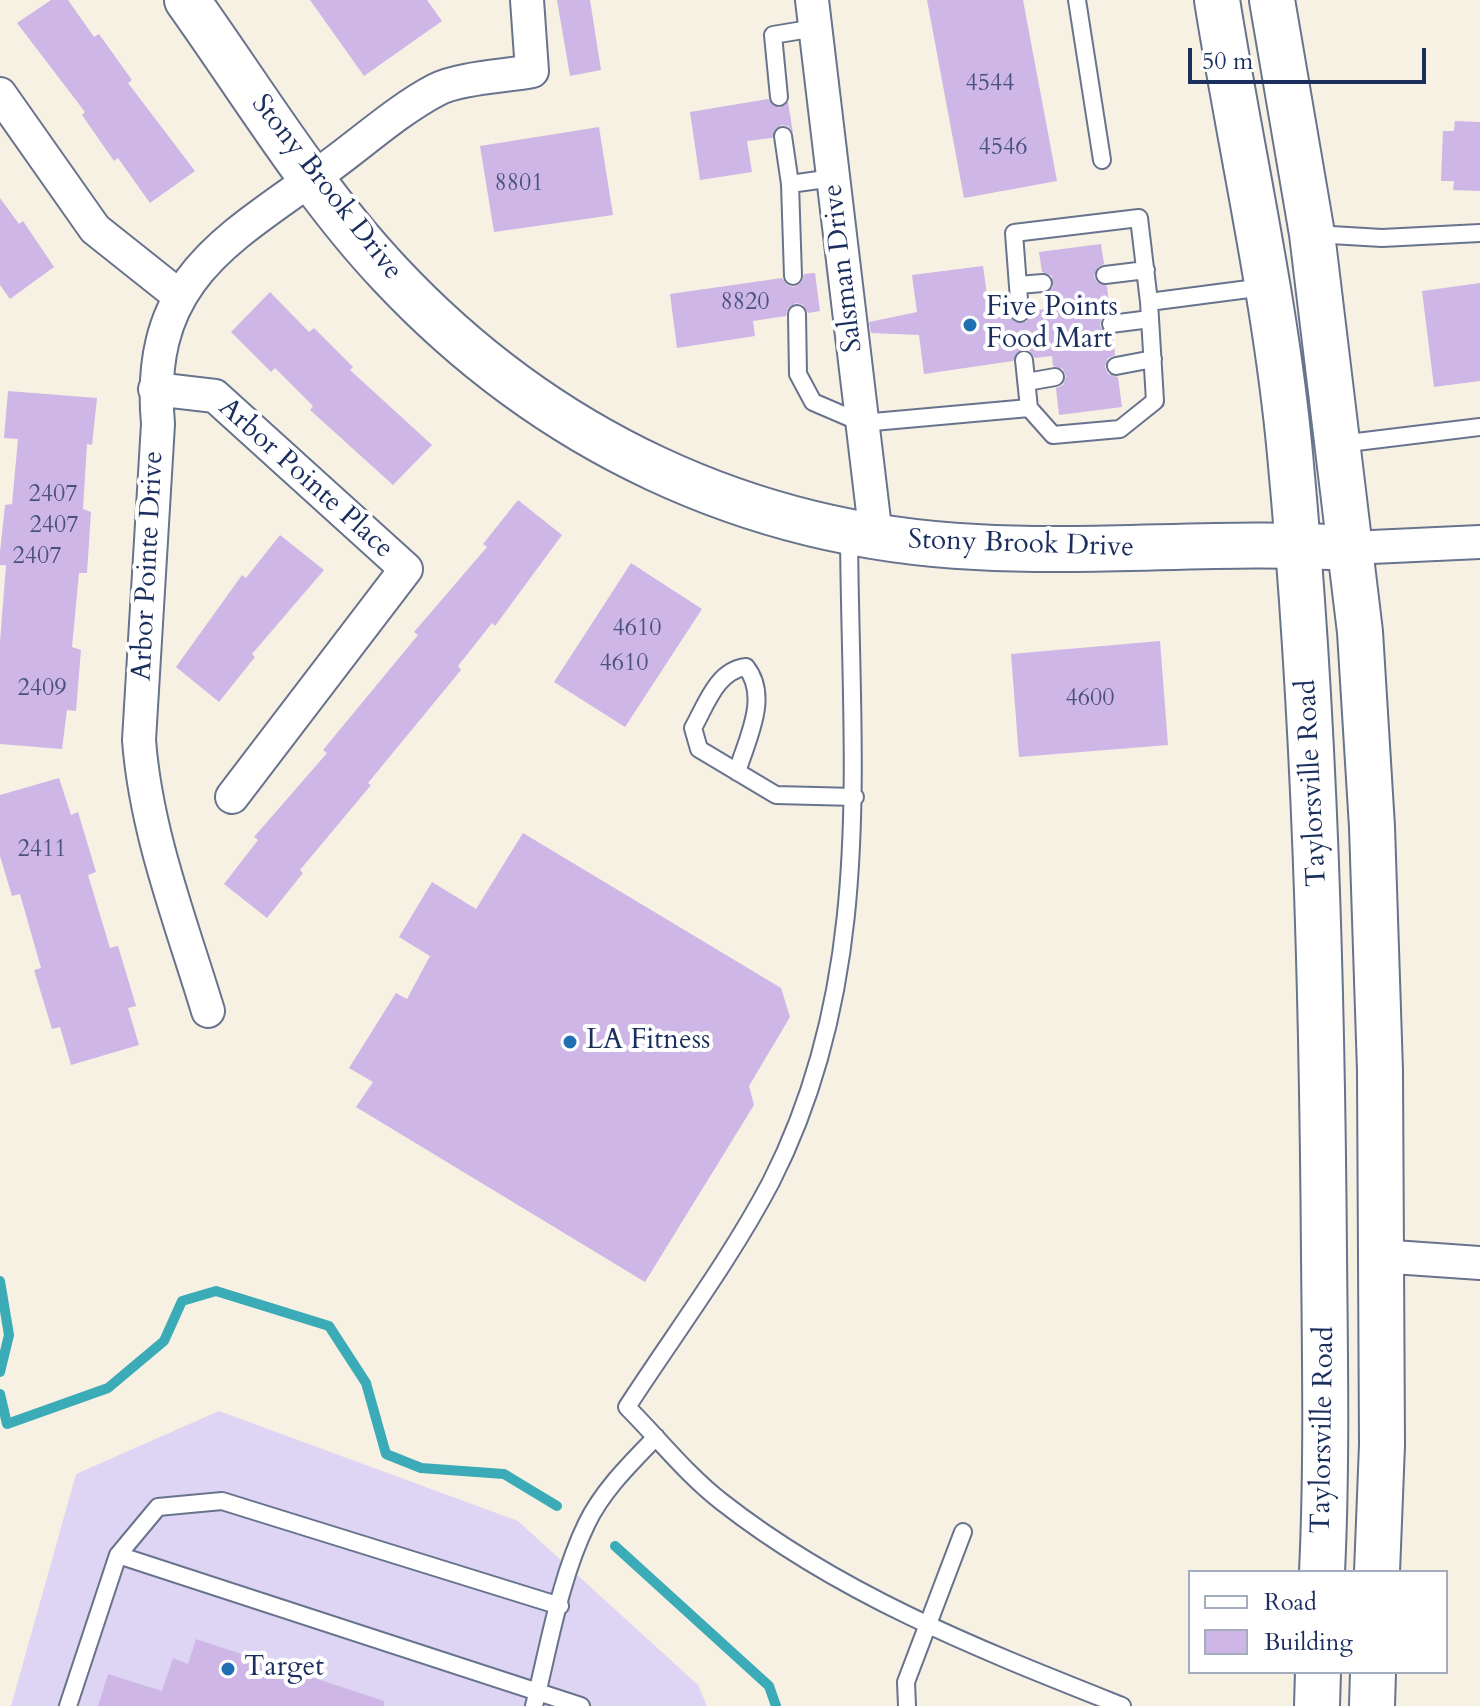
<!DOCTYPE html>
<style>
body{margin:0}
#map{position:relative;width:1480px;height:1706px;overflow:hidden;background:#f7f1e3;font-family:Cardo,serif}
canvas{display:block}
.legend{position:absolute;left:1188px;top:1570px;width:260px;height:104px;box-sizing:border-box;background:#fff;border:2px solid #a4acbf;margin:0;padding:10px 14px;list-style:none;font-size:24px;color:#1b2f5e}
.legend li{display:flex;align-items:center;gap:16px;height:40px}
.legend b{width:40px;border:2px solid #a4acbf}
.scale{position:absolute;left:1188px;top:48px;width:238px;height:36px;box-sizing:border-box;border:4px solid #1b2f5e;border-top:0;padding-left:10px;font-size:24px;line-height:28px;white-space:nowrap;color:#1b2f5e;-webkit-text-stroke:6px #fff;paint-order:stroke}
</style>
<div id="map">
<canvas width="1480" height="1706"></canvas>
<ul class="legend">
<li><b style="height:10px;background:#fff"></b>Road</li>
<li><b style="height:22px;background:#ceb6e7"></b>Building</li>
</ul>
<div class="scale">50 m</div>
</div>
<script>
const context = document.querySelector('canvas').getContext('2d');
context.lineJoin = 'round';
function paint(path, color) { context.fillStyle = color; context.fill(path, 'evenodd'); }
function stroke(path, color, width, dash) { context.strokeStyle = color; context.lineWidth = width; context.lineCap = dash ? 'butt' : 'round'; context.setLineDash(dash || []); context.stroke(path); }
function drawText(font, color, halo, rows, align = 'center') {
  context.font = font + ' Cardo,serif'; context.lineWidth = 8; context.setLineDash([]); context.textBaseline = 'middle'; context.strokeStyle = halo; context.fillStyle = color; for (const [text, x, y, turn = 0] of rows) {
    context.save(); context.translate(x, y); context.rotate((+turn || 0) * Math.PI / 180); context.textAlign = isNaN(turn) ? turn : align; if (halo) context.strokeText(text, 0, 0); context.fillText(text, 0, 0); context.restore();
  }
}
paint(new Path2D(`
 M219 1411 518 1521 698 1685 707 1706H11L76 1474Z`), '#ded5f5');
stroke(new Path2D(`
 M0 1281 9 1335 0 1372
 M0 1394 7 1424 108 1388 164 1341 182 1301 216 1291 329 1326 366 1383 386 1454 421 1468 504 1474 557 1506
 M615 1546 769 1686 776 1706`), '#3babb8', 10);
paint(new Path2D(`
 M51 0H68L94 37 99 34 132 80 128 83 195 171 150 203 118 158 114 161 82 115 85 112 17 23Z
 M310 0H427L442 21 364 76Z
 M557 0H590L601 70 570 76Z
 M927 0H1023L1057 181 964 198Z
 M768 99 779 108 788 102 793 133 788 126 781 125 772 138 747 141 752 172 700 180 690 112Z
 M1455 121 1480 122V191L1453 190 1454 181H1441L1443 131H1454Z
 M599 127 613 215 494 232 480 146Z
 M0 198 19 224 23 221 54 267 10 299 0 285Z
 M1101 244 1104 264 1098 267 1094 276 1097 282 1107 286 1110 313 1101 319 1100 326 1106 334 1113 335 1115 355 1108 358 1105 367 1108 374 1118 377 1122 407 1059 415 1056 388 1063 385 1066 376 1063 369 1053 366 1052 356 1035 358 1029 350 1022 349 1013 361 924 374 919 335 871 333 869 322 917 312 912 275 983 266 990 317 1009 314 1015 322H1026L1031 311 1046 309 1044 294 1053 287 1052 276 1042 272 1039 252Z
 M815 273 820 311 808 313 803 305 796 303 788 308 786 316 753 321 755 336 677 348 670 294 782 278 787 285 794 287 802 282 804 274Z
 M1480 283V381L1434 387 1422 291Z
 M270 292 309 332 314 328 353 367 350 370 432 445 393 485 310 410 313 406 275 368 271 372 231 332Z
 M8 391 97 398 92 445 87 444 83 509 91 512 87 573H79L72 647 81 650 76 711 67 710 62 749 0 744V642L6 565H0V552L5 505 12 504 18 439 4 438Z
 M518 500 562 535 495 626 492 623 458 666 461 670 368 783 371 785 300 870 303 873 267 918 224 884 258 840 254 837 327 753 323 750 418 635 414 632 487 547 483 544Z
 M280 535 324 570 252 654 255 657 219 702 176 667 242 575 246 578Z
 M631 563 702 609 625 727 554 682Z
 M1160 641 1168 745 1019 757 1011 654Z
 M59 778 71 815 78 812 96 872 88 875 110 948 118 946 136 1006 128 1008 139 1045 71 1065 60 1027 52 1029 34 970 41 968 20 894 12 896 0 856V795Z
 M523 833 781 988 790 1017 749 1086 754 1105 645 1282 356 1107 373 1082 349 1068 396 993 407 999 430 956 399 937 432 882 476 909Z
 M196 1639 384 1701V1706H98L108 1674 162 1691 173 1658 188 1664Z`), '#ceb6e7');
const lane = new Path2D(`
 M1077 0 1102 160
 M779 97 773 35 815 28
 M783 136 790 184 793 276
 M790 184 833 178
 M1314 234 1382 238 1480 233
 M1105 275 1146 270
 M1018 285 1043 283
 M1020 313 1014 233 1139 218 1149 302
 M797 314 798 374 813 402 862 423 1029 408 1053 435 1120 429 1155 401 1149 302 1264 287
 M1111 324 1150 319
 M1024 360 1029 408
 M1116 366 1153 359
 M1027 382 1055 377
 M1340 444 1480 427
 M849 532C850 756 877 974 771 1182 730 1260 675 1333 627 1407 658 1438 687 1475 722 1502 842 1596 981 1650 1122 1706
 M737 772C747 739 770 697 746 667 717 670 706 705 693 728L699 749 776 795 855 797
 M118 1555 581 1706
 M68 1706 118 1555 158 1507 222 1501 560 1606
 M534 1706C549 1646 560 1578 587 1523 603 1490 631 1463 656 1437
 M907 1706 906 1682 963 1532`);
const street = new Path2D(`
 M812 0 876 537
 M0 94 95 229 178 295
 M155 389 215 396 406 569 232 797
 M1350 548 1480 542
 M208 1011C181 922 146 833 139 740L158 424C145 281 224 242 327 168 363 142 398 110 436 90 458 78 507 76 532 71L527 0
 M1379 1256 1480 1263`);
const secondary = new Path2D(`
 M187 0C252 91 312 191 389 273 545 440 748 536 976 547 1101 554 1226 540 1350 548`);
const primary = new Path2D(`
 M1217 0C1241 151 1276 302 1290 454 1315 721 1322 987 1324 1255 1325 1361 1327 1466 1322 1572
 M1272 0 1312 234 1360 632 1372 827 1380 1071 1382 1445 1377 1572
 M1317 1706 1318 1672
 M1372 1706 1373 1672`);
stroke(lane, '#68738d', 20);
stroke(street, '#68738d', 36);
stroke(secondary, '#68738d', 48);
stroke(primary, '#68738d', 48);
stroke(lane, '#fff', 16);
stroke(street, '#fff', 32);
stroke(secondary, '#fff', 44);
stroke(primary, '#fff', 44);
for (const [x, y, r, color] of [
 [970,325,8,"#1f6fb2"],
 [570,1042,8,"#1f6fb2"],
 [228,1669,8,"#1f6fb2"]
]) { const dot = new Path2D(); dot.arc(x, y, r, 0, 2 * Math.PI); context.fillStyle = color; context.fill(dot); stroke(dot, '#fff', 3); }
drawText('24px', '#485180', null, [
 ["4544",990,84],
 ["4546",1003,148],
 ["8801",519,184],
 ["8820",745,303],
 ["2407",53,495],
 ["2407",54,526],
 ["2407",37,557],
 ["4610",637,629],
 ["4610",624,664],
 ["2409",42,689],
 ["4600",1090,699],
 ["2411",42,850]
]);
drawText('28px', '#1b2f5e', '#fff', [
 ["Stony Brook Drive",326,188,52],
 ["Salsman Drive",844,268,-97],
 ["Arbor Pointe Place",305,479,42],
 ["Stony Brook Drive",1021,545,2],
 ["Arbor Pointe Drive",149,566,-87],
 ["Taylorsville Road",1313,783,-93],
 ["Taylorsville Road",1324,1430,-89]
]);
drawText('28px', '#1b2f5e', '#fff', [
 ["Five Points",986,309],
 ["Food Mart",986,341],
 ["LA Fitness",586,1042],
 ["Target",244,1669]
], 'left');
</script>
